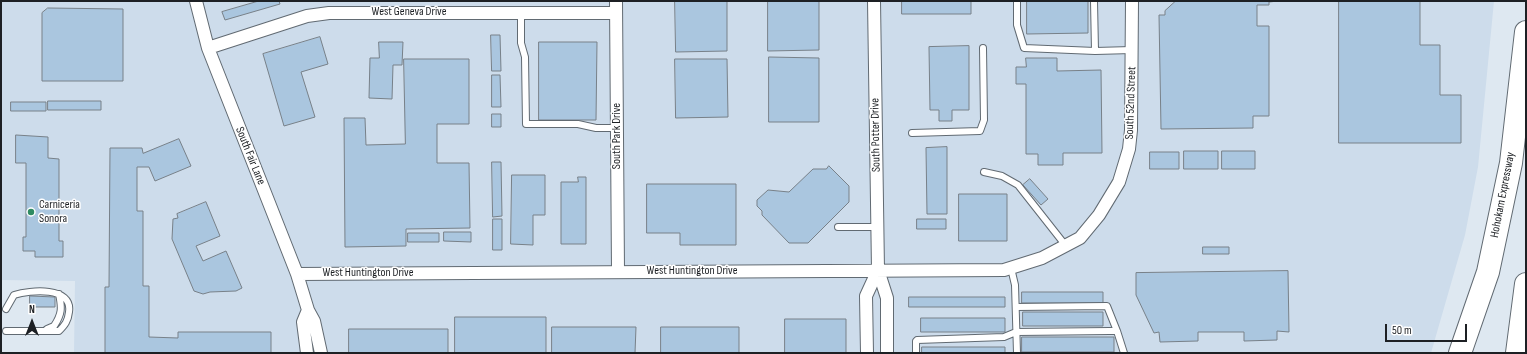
<!DOCTYPE html>
<style>
body{margin:0}
#map{position:relative;width:1527px;height:354px;overflow:hidden;background:#dee8f1;font-family:"Sofia Sans Condensed",sans-serif}
canvas{display:block}
.frame{position:absolute;inset:0;border:2px solid #1d2024;pointer-events:none}
.north{position:absolute;left:12px;top:302px;width:40px;height:40px;-webkit-text-stroke:3px #fff;paint-order:stroke;rotate:0deg;font-size:11px;font-weight:700;line-height:16px;text-align:center;color:#1d2024}
.north::after{content:'';display:block;margin:auto;width:14px;height:18px;background:#1d2024;clip-path:polygon(50% 0,100% 100%,50% 72%,0 100%)}
.scale{position:absolute;left:1385px;top:324px;width:82px;height:18px;box-sizing:border-box;border:2px solid #1d2024;border-top:0;padding-left:5px;font-size:12px;line-height:14px;white-space:nowrap;color:#1d2024;-webkit-text-stroke:3px #fff;paint-order:stroke}
</style>
<div id="map">
<canvas width="1527" height="354"></canvas>
<div class="frame"></div>
<div class="north">N</div>
<div class="scale">50 m</div>
</div>
<script>
const context = document.querySelector('canvas').getContext('2d');
context.lineJoin = 'round';
function paint(path, color) { context.fillStyle = color; context.fill(path, 'evenodd'); }
function stroke(path, color, width, dash) { context.strokeStyle = color; context.lineWidth = width; context.lineCap = dash ? 'butt' : 'round'; context.setLineDash(dash || []); context.stroke(path); }
function drawText(font, color, halo, rows, align = 'center') {
  context.font = font + ' "Sofia Sans Condensed",sans-serif'; context.lineWidth = 3; context.setLineDash([]); context.textBaseline = 'middle'; context.strokeStyle = halo; context.fillStyle = color; for (const [text, x, y, turn = 0] of rows) {
    context.save(); context.translate(x, y); context.rotate((+turn || 0) * Math.PI / 180); context.textAlign = isNaN(turn) ? turn : align; if (halo) context.strokeText(text, 0, 0); context.fillText(text, 0, 0); context.restore();
  }
}
paint(new Path2D(`
 M1 1H1494L1478 167 1465 235 1431 353H74L75 281 1 280Z`), '#cddceb');
const building = new Path2D(`
 M259 1H279L280 4 225 20 222 12Z
 M675 1H727V51L676 52Z
 M768 1H819V50L768 51Z
 M902 1H971V14H902Z
 M1027 1H1088V33L1027 34Z
 M1176 1H1278L1269 2V5H1257V26H1269V116H1253V128L1161 129 1159 15H1165V11Z
 M1339 1H1420V45H1440V95H1461V143H1339Z
 M48 8 123 9V81H42V13Z
 M491 35H500L501 71H492Z
 M320 37 328 64 301 72 315 117 284 126 263 54Z
 M379 42H403L402 65H393L392 99 369 98 370 58H379Z
 M539 42H597L596 120H539Z
 M969 46V110H952V121H939V110H930L929 47Z
 M769 57 819 58V122H769Z
 M1026 58H1057V71L1101 70 1102 153H1063V165H1038V154H1026V84H1016V67H1026Z
 M404 59H469V124H437V163H469L470 228 406 229V246L345 247 344 118H365L366 145 405 144Z
 M675 59H727L728 117 676 118Z
 M492 75H500L501 107H492Z
 M48 101H101V110H48Z
 M11 102H46V111H11Z
 M492 114H501V127H492Z
 M16 135 48 137V158L59 159V241H63V257H35V251H23V237H26V163H16Z
 M179 139 191 166 155 181 149 167H137V211H143V286H149V337L178 338V332H271V353H105V287H109L110 148H142L143 153Z
 M947 147V214H927L926 148Z
 M1184 151H1218V169H1184Z
 M1222 151H1255V169H1222Z
 M1150 152H1179V169H1150Z
 M492 162H501L502 216 493 217Z
 M829 166 849 186V202L808 243H789L762 215V211L757 206V200L768 190 789 192 813 169H826Z
 M512 175H545V215H533V245L511 244Z
 M578 177H586V244H561V182H578Z
 M1030 179 1048 199 1041 205 1023 185Z
 M647 184H736V245H680V233H647Z
 M959 194H1007V241H959Z
 M206 202 220 236 196 246 203 261 226 251 242 288 236 291 210 292 203 294 194 291 172 239 173 219 178 218 177 214Z
 M493 219H502V250H493Z
 M917 219H946V229H917Z
 M444 232H471V242L444 241Z
 M408 233H439V242H408Z
 M1203 247H1229V254H1203Z
 M1288 271 1289 332 1277 331V340L1244 341V332H1198V341L1160 342 1159 332 1154 333 1136 295V273Z
 M1022 292H1103V303H1022Z
 M30 296 55 297V307H30Z
 M909 297H1005V307H909Z
 M1023 312H1103V326H1023Z
 M455 317H546V353H455Z
 M921 318H1005V332H921Z
 M785 319H846V353H785Z
 M552 327H636L635 353H552Z
 M661 327H739V353H661Z
 M349 329H448V353H349Z
 M1022 337H1114V352H1022Z
 M922 347H1005V353H922Z`);
paint(building, '#aac6df');
stroke(building, '#788189', 1);
const lane = new Path2D(`
 M1017 1V25L1024 48 1095 51
 M1094 1 1095 51 1132 50
 M521 12V43L525 57 526 124H578L596 128H617
 M912 133 980 131 984 120 983 48
 M984 172 1002 176 1018 185 1066 246
 M838 227H877
 M1011 268 1015 285 1017 353
 M1016 307 1107 306 1117 331
 M6 309 14 295C30 290 73 286 69 312 68 321 65 325 59 331H6
 M47 329 54 326C62 314 62 308 59 294
 M916 353V341L917 340 1004 337 1016 332 1110 331H1117L1124 353`);
const street = new Path2D(`
 M196 1 208 48 297 274 308 310 314 321 321 353
 M616 1 618 271
 M874 1 878 270 887 298V353
 M208 48 307 16 329 13H616
 M297 274 1004 270 1042 258 1080 238 1099 215 1119 182 1129 149 1131 130 1132 1
 M307 353 303 322 308 310
 M867 353 866 296 878 270`);
const highway = new Path2D(`
 M1460 353 1488 272 1511 163 1526 32
 M1517 353 1526 284`);
stroke(lane, '#616a72', 8);
stroke(street, '#616a72', 14);
stroke(highway, '#616a72', 24);
stroke(lane, '#fff', 6);
stroke(street, '#fff', 12);
stroke(highway, '#fff', 22);
for (const [x, y, r, color] of [
 [31,212,4,"#2f8b62"]
]) { const dot = new Path2D(); dot.arc(x, y, r, 0, 2 * Math.PI); context.fillStyle = color; context.fill(dot); stroke(dot, '#fff', 1.5); }
drawText('12px', '#1d2024', '#fff', [
 ["West Geneva Drive",409,12],
 ["South 52nd Street",1131,103,-88],
 ["South Potter Drive",876,135,-91],
 ["South Park Drive",617,136,-90],
 ["South Fair Lane",250,156,68],
 ["Hohokam Expressway",1503,195,-79],
 ["West Huntington Drive",692,271],
 ["West Huntington Drive",368,273]
]);
drawText('12px', '#1d2024', '#fff', [
 ["Carniceria",39,205],
 ["Sonora",39,219]
], 'left');
</script>
